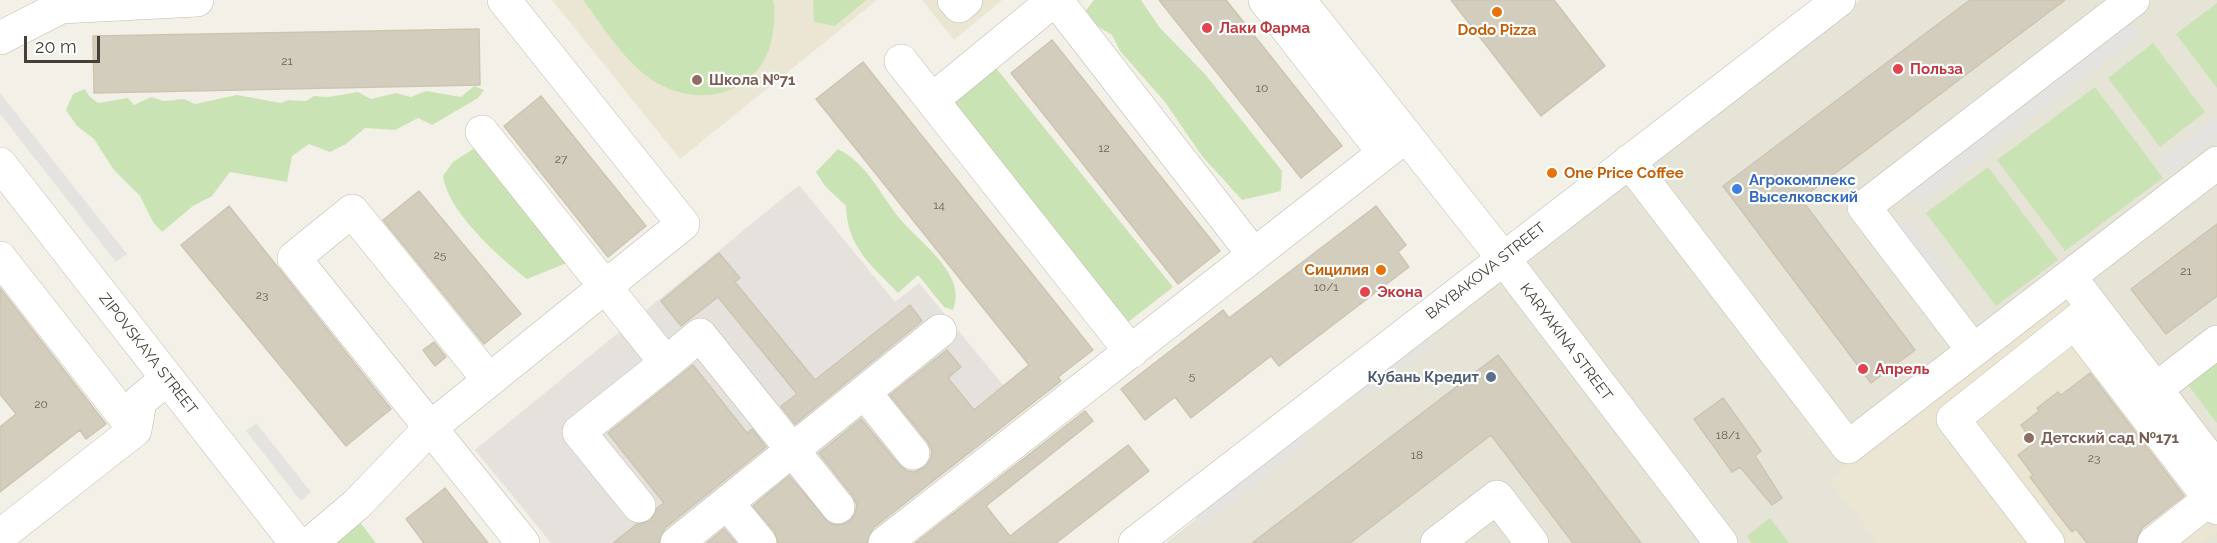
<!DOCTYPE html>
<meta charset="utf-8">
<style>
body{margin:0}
#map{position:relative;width:2217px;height:543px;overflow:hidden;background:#f3f0e8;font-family:Raleway,sans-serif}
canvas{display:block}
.scale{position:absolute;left:24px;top:36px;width:76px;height:27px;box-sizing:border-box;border:3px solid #454137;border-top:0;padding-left:8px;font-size:18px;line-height:21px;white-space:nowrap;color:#454137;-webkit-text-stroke:4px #fff;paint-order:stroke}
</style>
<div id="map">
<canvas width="2217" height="543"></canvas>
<div class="scale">20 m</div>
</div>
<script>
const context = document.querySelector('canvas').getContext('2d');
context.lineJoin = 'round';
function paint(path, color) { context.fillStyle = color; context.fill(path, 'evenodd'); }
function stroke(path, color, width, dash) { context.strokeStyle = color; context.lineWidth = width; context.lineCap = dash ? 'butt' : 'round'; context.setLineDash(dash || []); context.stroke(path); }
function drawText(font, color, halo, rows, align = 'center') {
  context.font = font + ' Raleway,sans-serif'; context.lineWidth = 4.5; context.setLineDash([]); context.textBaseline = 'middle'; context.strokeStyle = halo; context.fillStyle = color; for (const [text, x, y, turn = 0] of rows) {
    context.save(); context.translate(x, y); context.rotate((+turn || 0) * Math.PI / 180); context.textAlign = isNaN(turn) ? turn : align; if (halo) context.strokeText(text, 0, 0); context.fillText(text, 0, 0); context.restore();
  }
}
paint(new Path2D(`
 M1860 0H2217V543H1166Z`), '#e6e3d7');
paint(new Path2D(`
 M799 185 895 302 919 283 1023 409 858 543H551L475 450Z`), '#e5e2dd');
paint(new Path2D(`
 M552 0H877L680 159Z
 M922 0H1002L954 40Z
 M2066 300 2217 495V533L2204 543H1877L1829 480Z`), '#eae6d3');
paint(new Path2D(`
 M583 0H773C776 15 774 31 770 46 754 96 699 107 657 83 626 65 604 27 583 0Z
 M813 0H866L835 26 814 22Z
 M1094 0H1141L1160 28 1205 74 1282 171 1281 191 1242 200 1202 156 1165 102 1120 51 1112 35 1094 24 1086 10Z
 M2217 3V88L2176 34Z
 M2153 43 2205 112 2160 147 2108 78Z
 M996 68 1173 287 1123 326 948 107Z
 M474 86 484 90 478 98 432 125 418 118 395 130 365 128 346 144 330 152 309 144 292 156 287 182 230 172 212 196 193 206 162 232 153 222 140 196 114 170 94 139 77 126 66 110 73 94 85 89 89 96 98 103 128 98 134 105 151 97 164 101 184 99 195 104 237 95 281 103 288 100 306 101 314 96 328 97 358 92 371 99 396 93 411 97 426 91 461 97Z
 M2095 87 2163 178 2065 251 1997 160Z
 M478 146 574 260 527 279C499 257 448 212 443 176L453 162Z
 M838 149C869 165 880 195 901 220 921 244 968 275 953 310L944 307 918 275 898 293C872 266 847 247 846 206L825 186 816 172Z
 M1988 167 2058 260 1996 306 1926 213Z
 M2217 356V423L2185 381Z
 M352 512 376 543H337L335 539Z
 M1770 518 1789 543H1752L1747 536Z`), '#cae3b4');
paint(new Path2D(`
 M2130 22 2140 35 1920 203 1909 190Z
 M0 93 127 254 116 262 0 114Z
 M2217 117V139L2169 174 2159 160Z
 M1908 218 1956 282 1942 291 1895 227Z
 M1424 332 1433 344 1364 397 1355 386Z
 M256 423 311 492 301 501 246 431Z
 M1299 432 1308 444 1202 526 1193 514Z`), '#e4e3df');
const building = new Path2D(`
 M1159 0H1226L1342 146 1301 178Z
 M1451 0H1554L1605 66 1541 116Z
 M1970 0H2065L1801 199 1915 350 1871 383 1723 186Z
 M479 29 480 85 94 93 93 36Z
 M1052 40 1220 251 1178 284 1011 73Z
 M863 62 1093 350 1058 377 1061 381 873 528 867 543H778L774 531 753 506 789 476 831 524 841 525 850 521 855 514 857 505 853 496 819 453 861 419 899 465 907 471 915 472 925 467 931 459 932 451 928 442 890 395 947 350 961 367 948 378 974 410 1029 365 816 99Z
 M541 96 646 226 608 257 504 126Z
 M419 191 521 314 484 344 383 220Z
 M229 206 391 409 346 446 181 245Z
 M1376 206 1406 245 1398 252 1409 267 1279 366 1271 356 1191 418 1175 397 1145 420 1121 389 1223 310 1229 318Z
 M2217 224V296L2166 334 2131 289Z
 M719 253 740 278 735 282 815 380 910 305 922 321 795 424 781 406 797 394 718 297 681 326 661 301Z
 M0 288 106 424 86 439 80 430 0 492V427L16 414 0 394Z
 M434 342 446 357 435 366 423 350Z
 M1498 355 1641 543H1573L1491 435 1350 543H1252Z
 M693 365 747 433 752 429 766 447 665 528 659 543H613L637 524 650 521 657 508 664 503 608 433Z
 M2090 373 2184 496 2142 528 2136 543H2087L2076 529 2072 532 2057 513 2030 477 2033 475 2018 455 2034 443 2021 425 2039 411 2037 408 2058 392 2061 395Z
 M1723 398 1761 451 1755 456 1782 498 1772 505 1740 467 1732 472 1694 419Z
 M1085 411 1093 421 986 506 1010 536 1128 445 1149 471 1056 543H915Z
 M445 488 469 519 488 543H424L406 519Z
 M724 529 736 543H707Z`);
paint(building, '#d3cdbe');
stroke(building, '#cdc5b2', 1.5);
const minor = new Path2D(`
 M954 0 959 6 966 0
 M1056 0 1254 255
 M1265 0 1384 153
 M1299 0 1503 258 1721 543
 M0 38 61 7 197 0
 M901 61 1131 352
 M932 100 1054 0
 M482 132 666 363 579 432 639 506
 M1629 161 1848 447 2217 163
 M0 164 296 543
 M0 258 135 430
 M2079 289 2217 469
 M2075 323 2217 508
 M1973 350 1864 207 2133 0
 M666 363 700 335 838 507
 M489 380 352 211 294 258 523 543
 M2156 389 2217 342
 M864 392 913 453
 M727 503 760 543
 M0 536 135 430 140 401 167 379
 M311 543 357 504 430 428 683 224 504 0
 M677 543 940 331
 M885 543 1406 136
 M1135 543 1839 0
 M1437 543 1497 497 1532 543
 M2048 543 1953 419 2093 308
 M2154 543 2210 499`);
stroke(minor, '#c0bcae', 34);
stroke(minor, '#fff', 33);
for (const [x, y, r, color] of [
 [1497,12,6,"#e8710a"],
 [1207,28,6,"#e0444e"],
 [1898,69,6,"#e0444e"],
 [697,80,6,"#8d6e63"],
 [1552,173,6,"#e8710a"],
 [1737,189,6,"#3f7fe0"],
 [1381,270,6,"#e8710a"],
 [1365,292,6,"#e0444e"],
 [1863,369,6,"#e0444e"],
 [1491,377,6,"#5c6f8a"],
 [2029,438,6,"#8d6e63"]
]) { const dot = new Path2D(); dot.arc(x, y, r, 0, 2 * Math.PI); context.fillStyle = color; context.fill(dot); stroke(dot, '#fff', 2); }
drawText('12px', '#686459', null, [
 ["21",287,61],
 ["10",1262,88],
 ["12",1104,148],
 ["27",561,159],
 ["14",939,205],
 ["25",440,255],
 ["21",2186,271],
 ["10/1",1326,287],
 ["23",262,295],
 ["5",1192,376],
 ["20",41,404],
 ["18/1",1728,435],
 ["18",1417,455],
 ["23",2094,458]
]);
drawText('bold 15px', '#be3a42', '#fff', [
 ["Лаки Фарма",1219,28],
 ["Польза",1910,69],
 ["Экона",1377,292],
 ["Апрель",1875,369]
], 'left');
drawText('bold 15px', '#c56008', '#fff', [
 ["Dodo Pizza",1497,30],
 ["One Price Coffee",1564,173,"left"],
 ["Сицилия",1369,270,"right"]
]);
drawText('bold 15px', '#785e54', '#fff', [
 ["Школа №71",709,80],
 ["Детский сад №171",2041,438]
], 'left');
drawText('bold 15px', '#366cbe', '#fff', [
 ["Агрокомплекс",1749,180],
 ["Выселковский",1749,197]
], 'left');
drawText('15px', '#454137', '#fff', [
 ["BAYBAKOVA STREET",1486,271,-38],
 ["KARYAKINA STREET",1566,342,53],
 ["ZIPOVSKAYA STREET",148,354,52]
]);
drawText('bold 15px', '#4e5e75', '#fff', [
 ["Кубань Кредит",1479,377]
], 'right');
</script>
